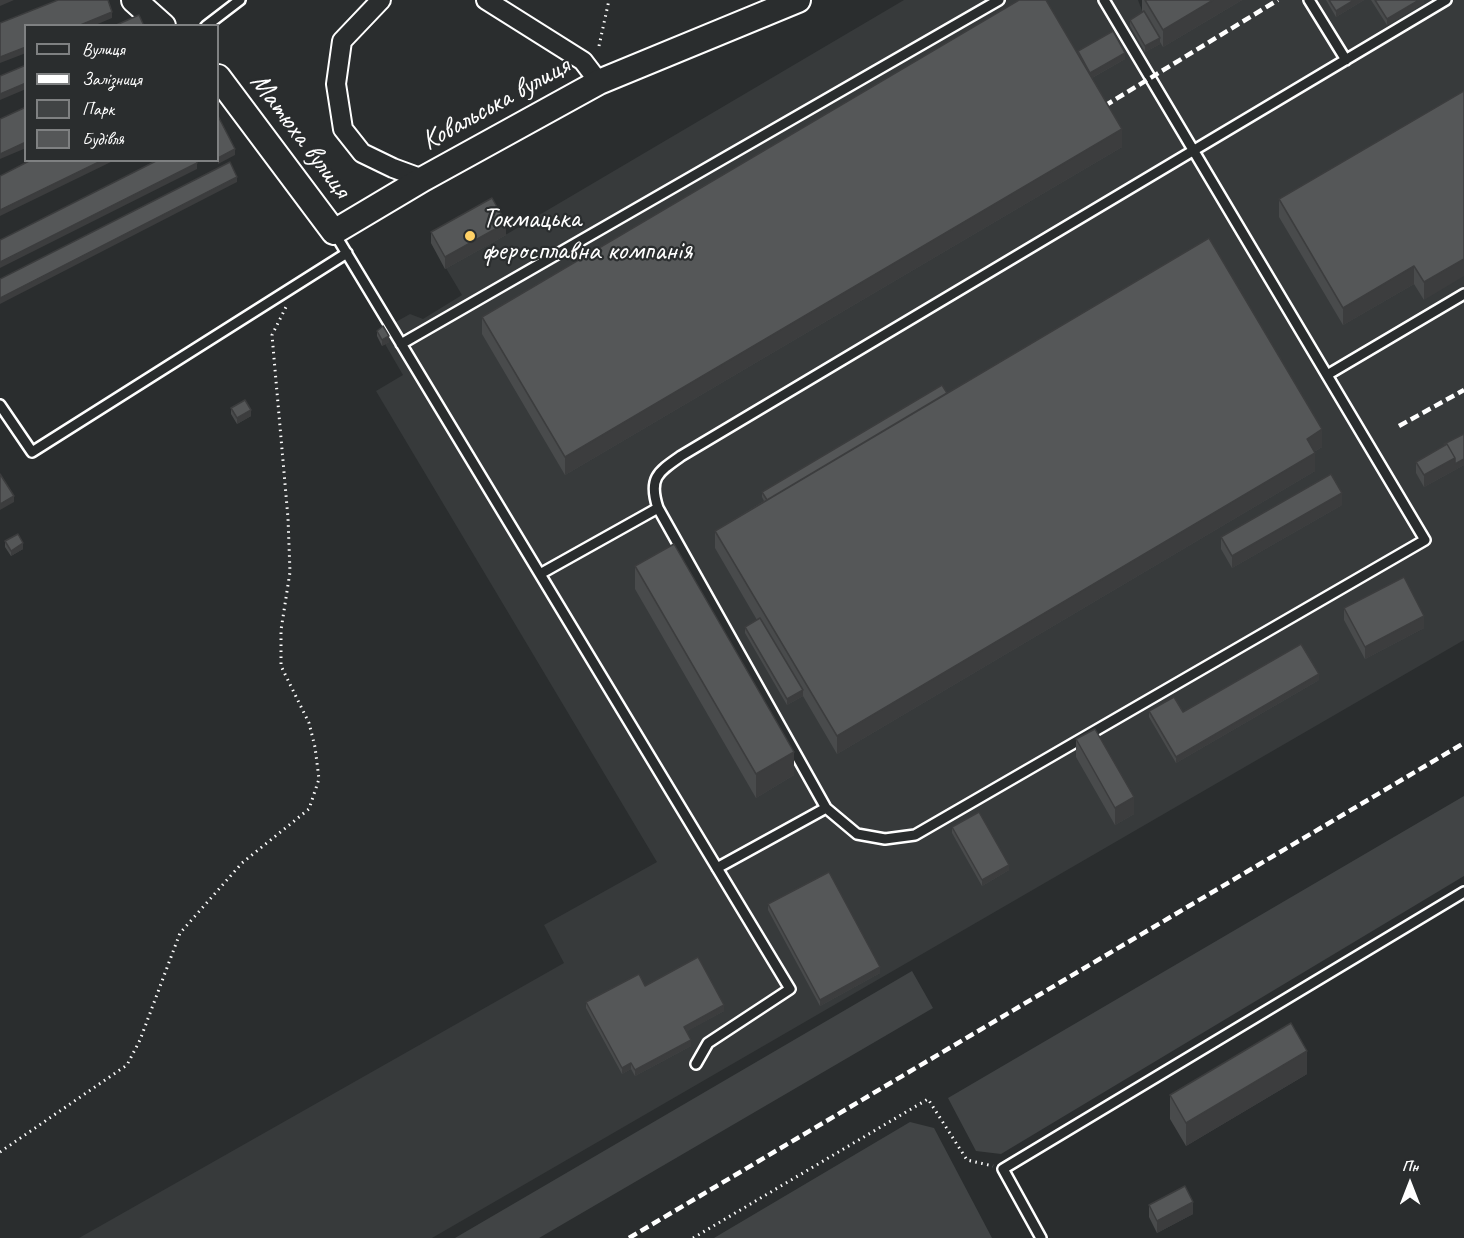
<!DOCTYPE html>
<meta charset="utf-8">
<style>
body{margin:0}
#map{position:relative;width:1464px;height:1238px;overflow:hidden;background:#2a2d2e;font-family:Caveat,sans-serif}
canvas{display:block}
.legend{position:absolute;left:24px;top:24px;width:195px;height:138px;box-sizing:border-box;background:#2a2d2e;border:2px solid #7f8182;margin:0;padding:8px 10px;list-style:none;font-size:18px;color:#fff}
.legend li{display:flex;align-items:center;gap:12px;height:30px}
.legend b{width:30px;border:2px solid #7f8182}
.north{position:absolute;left:1380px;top:1154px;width:60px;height:60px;-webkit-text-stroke:4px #2a2d2e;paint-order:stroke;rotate:0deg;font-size:16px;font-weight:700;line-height:24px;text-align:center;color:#fff}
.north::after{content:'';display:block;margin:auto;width:21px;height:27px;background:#fff;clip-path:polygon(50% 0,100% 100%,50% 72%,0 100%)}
</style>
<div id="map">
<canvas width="1464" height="1238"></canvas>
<ul class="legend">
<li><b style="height:8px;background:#2a2d2e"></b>Вулиця</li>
<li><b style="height:8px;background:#fff"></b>Залізниця</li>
<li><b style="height:16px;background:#414445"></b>Парк</li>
<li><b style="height:16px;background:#555758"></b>Будівля</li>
</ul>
<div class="north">Пн</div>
</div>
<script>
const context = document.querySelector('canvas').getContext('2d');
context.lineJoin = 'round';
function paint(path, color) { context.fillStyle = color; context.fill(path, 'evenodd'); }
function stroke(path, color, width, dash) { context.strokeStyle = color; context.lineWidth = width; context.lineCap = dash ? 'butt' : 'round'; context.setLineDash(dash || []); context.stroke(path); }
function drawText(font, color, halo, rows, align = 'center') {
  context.font = font + ' Caveat,sans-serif'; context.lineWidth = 4.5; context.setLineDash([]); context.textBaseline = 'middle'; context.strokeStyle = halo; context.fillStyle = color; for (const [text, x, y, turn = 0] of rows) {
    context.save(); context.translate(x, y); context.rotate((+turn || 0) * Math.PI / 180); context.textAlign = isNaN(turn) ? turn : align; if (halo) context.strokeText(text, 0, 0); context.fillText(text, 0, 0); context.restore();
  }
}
paint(new Path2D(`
 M904 0H1138L1143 13 1164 0H1464V640L432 1238H79L564 963 544 925 657 862 376 391 403 375 378 332 410 314 423 319 462 295 431 243 507 234Z`), '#373a3b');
paint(new Path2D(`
 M1464 796V876L1001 1154 976 1151 948 1098Z
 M912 971 933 1008 539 1238H455Z
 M910 1122 934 1128 992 1238H714Z`), '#414445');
const lane = new Path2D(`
 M1309 0 1346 60
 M206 26 240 0
 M335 234 790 989 708 1043 696 1064
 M401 344 999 0
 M1327 375 1464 294
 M0 405 32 452 347 253
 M658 508 826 808
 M540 574 658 508C648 478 658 472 681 456L1446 0
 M717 868 826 808 857 834 885 839 915 835 1425 540 1104 0
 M1041 1238 1003 1169 1464 892`);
const street = new Path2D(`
 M381 0 342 41 336 84 343 129 362 153 393 168 423 179
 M486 0 583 61 599 82`);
const secondary = new Path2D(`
 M134 0 163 26
 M218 77 334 232 423 179 599 82 798 0`);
stroke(lane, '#fff', 14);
stroke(street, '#fff', 22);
stroke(secondary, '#fff', 28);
stroke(new Path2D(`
 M599 46 609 0
 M0 1152 127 1065 140 1040 180 933 242 863 309 809 319 779 315 747 309 723 281 666V630L290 572 288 518 272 335 287 305
 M693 1238 928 1099 967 1160 993 1166`), '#fff', 3, [1.5, 4.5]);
stroke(lane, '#2a2d2e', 9);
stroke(street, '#2a2d2e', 18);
stroke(secondary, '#2a2d2e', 24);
stroke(new Path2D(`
 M1093 113 1278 0
 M1399 426 1464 390
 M629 1238 1464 743`), '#fff', 4.5, [9, 4.5]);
paint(new Path2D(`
 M1142 0H1242L1163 47 1160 42V44L1145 52 1130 26V20L1142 12Z
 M1326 0H1364L1336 17Z
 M1371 0H1424V3L1387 25Z
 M1078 51 1125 59 1092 78 1122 147 565 475 482 334V317L1078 54Z
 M1464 91 1424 300 1414 284 1343 325 1279 217V199Z
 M431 232 506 235 445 269 431 243Z
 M377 331 389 342 382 346 377 336Z
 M947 393 1322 447 1314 452 1315 471 837 754 803 696 787 705 745 633V627L757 620 715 548V531L764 501 762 497V492Z
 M231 408 251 416 237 424 231 414Z
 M1416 462 1464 465 1424 487 1416 473Z
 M1342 505 1232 568 1221 549V537Z
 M5 541 23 549 11 556 5 547Z
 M635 566 794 775 756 798 635 589Z
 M1344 608 1424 628 1365 659 1344 620Z
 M1319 680 1176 763 1149 717V711L1183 712Z
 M1076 739 1134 814 1115 825 1076 757Z
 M952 827 1009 870 982 886 952 833Z
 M768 904 880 973 820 1006 768 910Z
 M586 1002 724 1011 687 1031 691 1046 635 1076 631 1069 622 1074 586 1008Z
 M1307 1074 1186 1146 1170 1119V1095Z
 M1149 1205 1193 1214 1157 1233 1149 1217Z`), '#494b4c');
paint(new Path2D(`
 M0 0H14L0 6Z
 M1213 0H1242L1163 47V30Z
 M1354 0H1364L1336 17V11Z
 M1419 0H1424V3L1387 25V19Z
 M112 12V18L93 26H78Z
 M1160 38V44L1145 52V46Z
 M26 47V53L0 63V57Z
 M1125 53V59L1090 79V73Z
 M26 83V89L0 100V94Z
 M1122 129V147L565 475V457Z
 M26 142V148L0 159V154Z
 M235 149V155L218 164V158Z
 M103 160H115L0 216V210Z
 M197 163V169L0 268V262Z
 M237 177V182L0 304V298Z
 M506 223V235L445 269V257Z
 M1464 259V276L1424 300V282Z
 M1414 266V284L1343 325V308Z
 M389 336V342L382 346V340Z
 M251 410V416L237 424V418Z
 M1322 429V447L1307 456V439Z
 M1315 453V471L837 754V736Z
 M1455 458V470L1424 487V475Z
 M1464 459V465L1455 470V464Z
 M1342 493V505L1232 568V556Z
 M14 496V502L0 510V504Z
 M23 543V549L11 556V551Z
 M1424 616V628L1365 659V647Z
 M1319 674V680L1176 763V757Z
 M803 690V696L787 705V699Z
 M794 752V775L756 798V774Z
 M1134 797V814L1115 825V808Z
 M1009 865V870L982 886V880Z
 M880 967V973L820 1006V1000Z
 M724 1005V1011L684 1033V1027Z
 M691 1040V1046L635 1076V1070Z
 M1307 1051V1074L1186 1146V1123Z
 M631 1063V1069L622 1074V1068Z
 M1193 1202V1214L1157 1233V1221Z`), '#3c3d3e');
const building = new Path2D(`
 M58 0H108L112 12 78 26H26V47L0 57V23Z
 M1019 0H1046L1122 129 565 457 482 317Z
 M1145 0H1213L1163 30Z
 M1329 0H1354L1336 11Z
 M1375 0H1419L1387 19Z
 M1144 11 1160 38 1145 46 1130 20Z
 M139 15 144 26H114Z
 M1113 31 1125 53 1090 73 1078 51Z
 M26 65V83L0 94V76Z
 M1464 91V259L1424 282 1414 266 1343 308 1279 199Z
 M26 107V142L0 154V119Z
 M218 116 235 149 218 158Z
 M31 160H103L0 210V176Z
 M158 160H196L197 163 0 262V240Z
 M230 162 237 177 0 298V279Z
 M492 198 506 223 445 257 431 232Z
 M1209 238 1322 429 1307 439 1315 453 837 736 715 531Z
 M383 326 389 336 382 340 377 331Z
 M942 385 947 393 767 500 762 492Z
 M245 400 251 410 237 418 231 408Z
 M1464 434V459L1455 464V458L1447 444 1445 445 1444 444Z
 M1447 444 1455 458 1424 475 1416 462Z
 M0 474 14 496 0 504Z
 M1331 474 1342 493 1232 556 1221 537Z
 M18 534 23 543 11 551 5 541Z
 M674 544 794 752 756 774 635 566Z
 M1404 577 1424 616 1365 647 1344 608Z
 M760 618 803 690 787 699 745 627Z
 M1301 644 1319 674 1176 757 1149 711 1174 697 1183 712Z
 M1095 729 1134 797 1115 808 1076 739Z
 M979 812 1009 865 982 880 952 827Z
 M829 872 880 967 820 1000 768 904Z
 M698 957 724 1005 684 1027 691 1040 635 1070 631 1063 622 1068 586 1002 639 974 645 986Z
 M1291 1023 1307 1051 1186 1123 1170 1095Z
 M1185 1186 1193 1202 1157 1221 1149 1205Z`);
paint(building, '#555758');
stroke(building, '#3c3d3e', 1.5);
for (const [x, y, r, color] of [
 [470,236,6,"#ffd166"]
]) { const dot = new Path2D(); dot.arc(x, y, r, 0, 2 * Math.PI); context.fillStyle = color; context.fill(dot); stroke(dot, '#2a2d2e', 2); }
drawText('28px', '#fff', '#2a2d2e', [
 ["Ковальська вулиця",496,104,-29],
 ["Матюха вулиця",300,136,53]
]);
drawText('28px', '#fff', '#2a2d2e', [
 ["Токмацька",482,220],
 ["феросплавна компанія",482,252]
], 'left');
</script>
